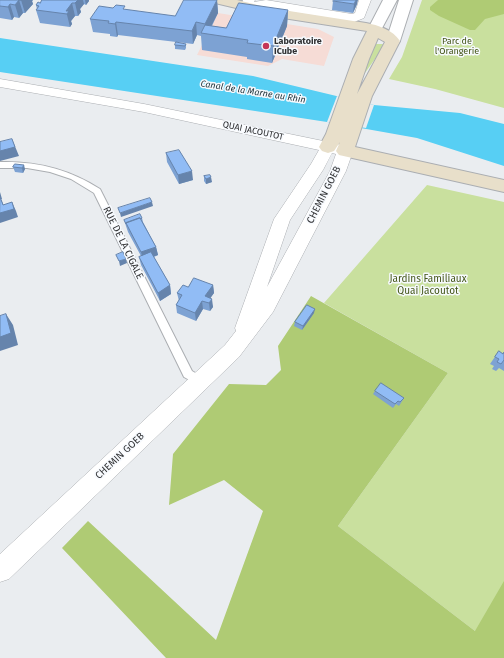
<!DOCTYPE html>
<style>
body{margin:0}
canvas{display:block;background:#eaedf0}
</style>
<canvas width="504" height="658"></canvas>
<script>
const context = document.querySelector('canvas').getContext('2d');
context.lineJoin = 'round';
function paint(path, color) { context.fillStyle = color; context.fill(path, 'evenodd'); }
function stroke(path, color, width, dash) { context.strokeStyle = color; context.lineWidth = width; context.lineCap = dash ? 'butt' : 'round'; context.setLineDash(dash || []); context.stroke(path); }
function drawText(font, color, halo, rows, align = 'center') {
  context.font = font + ' "Fira Sans",sans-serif'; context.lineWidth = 3; context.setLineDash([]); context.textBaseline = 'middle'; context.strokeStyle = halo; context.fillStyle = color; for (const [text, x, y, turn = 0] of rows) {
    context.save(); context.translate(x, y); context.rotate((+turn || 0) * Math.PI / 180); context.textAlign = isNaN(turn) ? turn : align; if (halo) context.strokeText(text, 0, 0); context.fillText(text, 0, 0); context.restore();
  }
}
paint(new Path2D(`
 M218 13 318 29 334 37 324 66 282 59 268 66 197 55Z`), '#f6dcd6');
paint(new Path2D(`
 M422 0H504V108L435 89 389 79 402 57Z
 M375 44H383L382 49 365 73V67Z
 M427 185 504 202V658L475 631 338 526 448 373 324 303Z`), '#c9e09e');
paint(new Path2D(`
 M438 0H504V14L485 19 475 30H470L439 16 430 10V7Z
 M311 296 448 373 338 526 475 631 504 581V658H166L62 548 88 521 216 640 263 511 224 480 169 505 173 454 229 384 266 385 281 370 278 346Z`), '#afcb74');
paint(new Path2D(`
 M0 38 253 76 374 105 460 113 504 124V166L417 138 327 122 0 72Z`), '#57cff4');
paint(new Path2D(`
 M337 96 374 105 366 128 327 122Z`), '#eaedf0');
const service = new Path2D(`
 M0 162C37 161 69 169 100 189L192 371 204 378 205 381 204 384 200 386 184 377 94 193 71 179 50 172 27 168H0Z`);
const minor = new Path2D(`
 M243 0H255L254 2 266 0 352 14 355 13 359 0H371L364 18 354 22 266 8 247 10 243 9 241 6Z
 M0 79 144 104 328 142 350 147 353 151 346 171 273 312 239 357 9 579 0 582V554L225 345 236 331 235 328 274 219 311 164 319 150 144 112 0 87ZM332 153 336 154 330 171 267 287 290 220 323 170Z`);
const tertiary = new Path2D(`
 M383 0H397L380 32 375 33 370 32 368 29Z
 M399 0H413L400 41 398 44 393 45 388 44 386 41Z`);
const secondary = new Path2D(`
 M213 0H237L270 8 366 23C378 25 393 30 400 41L372 96 355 147 504 180V192L339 155 336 151 340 142 334 151 328 153 322 151 319 147 326 134 353 59 367 31 270 16 215 3ZM378 38 385 42 357 94 369 59Z`);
stroke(service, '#abaeb2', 2);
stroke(minor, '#abaeb2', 1);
stroke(tertiary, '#abaeb2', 2);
stroke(secondary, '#abaeb2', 2);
paint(service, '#fff');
paint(minor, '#fff');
paint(tertiary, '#fff');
paint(secondary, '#e8dfca');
paint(new Path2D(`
 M0 0H33L32 1 33 4 25 13H23L19 18 14 17 12 20 0 18Z
 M42 0H89V1L86 5 84 4 80 9 81 12 78 16H75L71 21 72 24 70 27 40 23 36 10 37 9 36 5 40 3Z
 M217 0 218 13 212 26 226 28 288 10 287 26 272 63 247 59V57L202 50 201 36 197 35 193 44 118 35 117 37 110 36V34L93 32 90 19 175 16Z
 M333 1 357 4 353 13 332 10Z
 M186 44V48L185 50 175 49V45Z
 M166 153 193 180 179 184 167 162Z
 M15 164 25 169 23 173 15 172 13 167Z
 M204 176 212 182 206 184 204 181Z
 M142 218 143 222 156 247 158 255 154 257 170 285 171 294 160 301 141 265 139 257 141 256 128 232 124 220Z
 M213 285 214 293 210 298 213 307 210 311 203 309 196 321 177 313 176 305 179 301 177 293 188 287Z
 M314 313 302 330 294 326 295 322Z
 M499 351 503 354 504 352V371L499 368 496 371 492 369 494 366 490 364Z
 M375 391 404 398 399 406 396 404 393 408 373 394Z`), '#7da2d3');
paint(new Path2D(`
 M19 0 23 13 19 18 15 5Z
 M21 0H33L32 1 33 4 25 13Z
 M76 0H83L84 4 80 9 81 12 78 16 75 3Z
 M85 0H89V1L86 5Z
 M217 0 218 13 207 34H206L205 24Z
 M356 0H358L357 4 353 13 354 4Z
 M72 3 75 16 71 21 72 24 70 27 66 11Z
 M10 4 14 17 12 20 8 7Z
 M288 10 287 26 272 63 273 46Z
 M116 22 118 35 117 37 115 24Z
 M196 22 197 35 193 44 192 31Z
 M12 139 19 156 0 161V151Z
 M24 165 25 169 23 173 22 168Z
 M192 171 193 180 179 184 178 175Z
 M211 177 212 182 206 184V179Z
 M0 192 2 199H1L4 206 12 202 16 211 18 217 0 223Z
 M152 202 153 206 121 217 120 213Z
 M156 247 158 255 143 260 141 252Z
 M126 259 127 263 120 266 119 261Z
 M170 285 171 294 160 301 158 293Z
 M213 285 214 293 207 303 205 296Z
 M212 299 213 307 210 311 209 303Z
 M202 301 203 309 196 321 195 313Z
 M315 309 314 313 302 330 303 326Z
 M6 314 13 325 18 345 0 351V337Z`), '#6684ac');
const building = new Path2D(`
 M0 0H22H19L15 5 10 4 8 7 0 6Z
 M42 0H78L75 3H72L66 11H69L67 14 36 10 39 6 36 5 38 2 40 3Z
 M184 0H217L205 24 196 22 192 31 116 22 115 24 108 23 109 21 90 19 99 6 113 8 116 5 125 6 123 9 175 16Z
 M334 0H356L354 4 333 1Z
 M239 3 288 10 273 46 247 43 248 40 201 33 205 25 226 28Z
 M176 42 186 44 185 46 175 45Z
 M12 139 15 147 0 151V142Z
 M179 150 192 171 178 175 166 153Z
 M15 164 24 165 22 168 13 167Z
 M210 175 211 177 206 179 204 176Z
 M0 197 3 205 12 202 14 209 0 213Z
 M150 198 152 202 120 213 118 208Z
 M140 214 142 218 141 219 140 218 126 223V224L124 220Z
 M140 218 156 247 141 252 126 223Z
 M123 252 126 259 119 261 116 255Z
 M151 252 170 285 158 293 139 257Z
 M194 278 213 285 205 296 212 299 209 303 202 301 195 313 176 305 182 295 177 293 183 285 188 287Z
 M307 305 315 309 303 326 295 322Z
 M6 314 11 333 0 337V316Z
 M499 351 503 354 504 352V360L501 364 497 362 499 359 495 357Z
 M381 383 404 398 400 402 398 401 395 404 375 391Z`);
paint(building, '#91bcf5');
stroke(building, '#6684ac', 1);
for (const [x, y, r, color] of [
 [266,46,4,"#c53558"]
]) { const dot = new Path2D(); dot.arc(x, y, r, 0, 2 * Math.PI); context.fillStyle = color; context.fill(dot); stroke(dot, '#f7fafe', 1.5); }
drawText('bold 9px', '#303133', '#f7fafe', [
 ["Laboratoire",274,41],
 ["ICube",274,51]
], 'left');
drawText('9px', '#445618', '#f7fafe', [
 ["Parc de",457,41],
 ["l'Orangerie",457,51]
]);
drawText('italic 9px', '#1a2f36', '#f7fafe', [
 ["Canal de la Marne au Rhin",253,92,9]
]);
drawText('9px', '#303133', '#f7fafe', [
 ["QUAI JACOUTOT",253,131,12]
]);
drawText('10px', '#303133', '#f7fafe', [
 ["CHEMIN GOEB",324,195,-63],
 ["RUE DE LA CIGALE",123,243,64],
 ["CHEMIN GOEB",120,456,-43]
]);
drawText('10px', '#445618', '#f7fafe', [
 ["Jardins Familiaux",428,279],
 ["Quai Jacoutot",428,291]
]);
</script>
